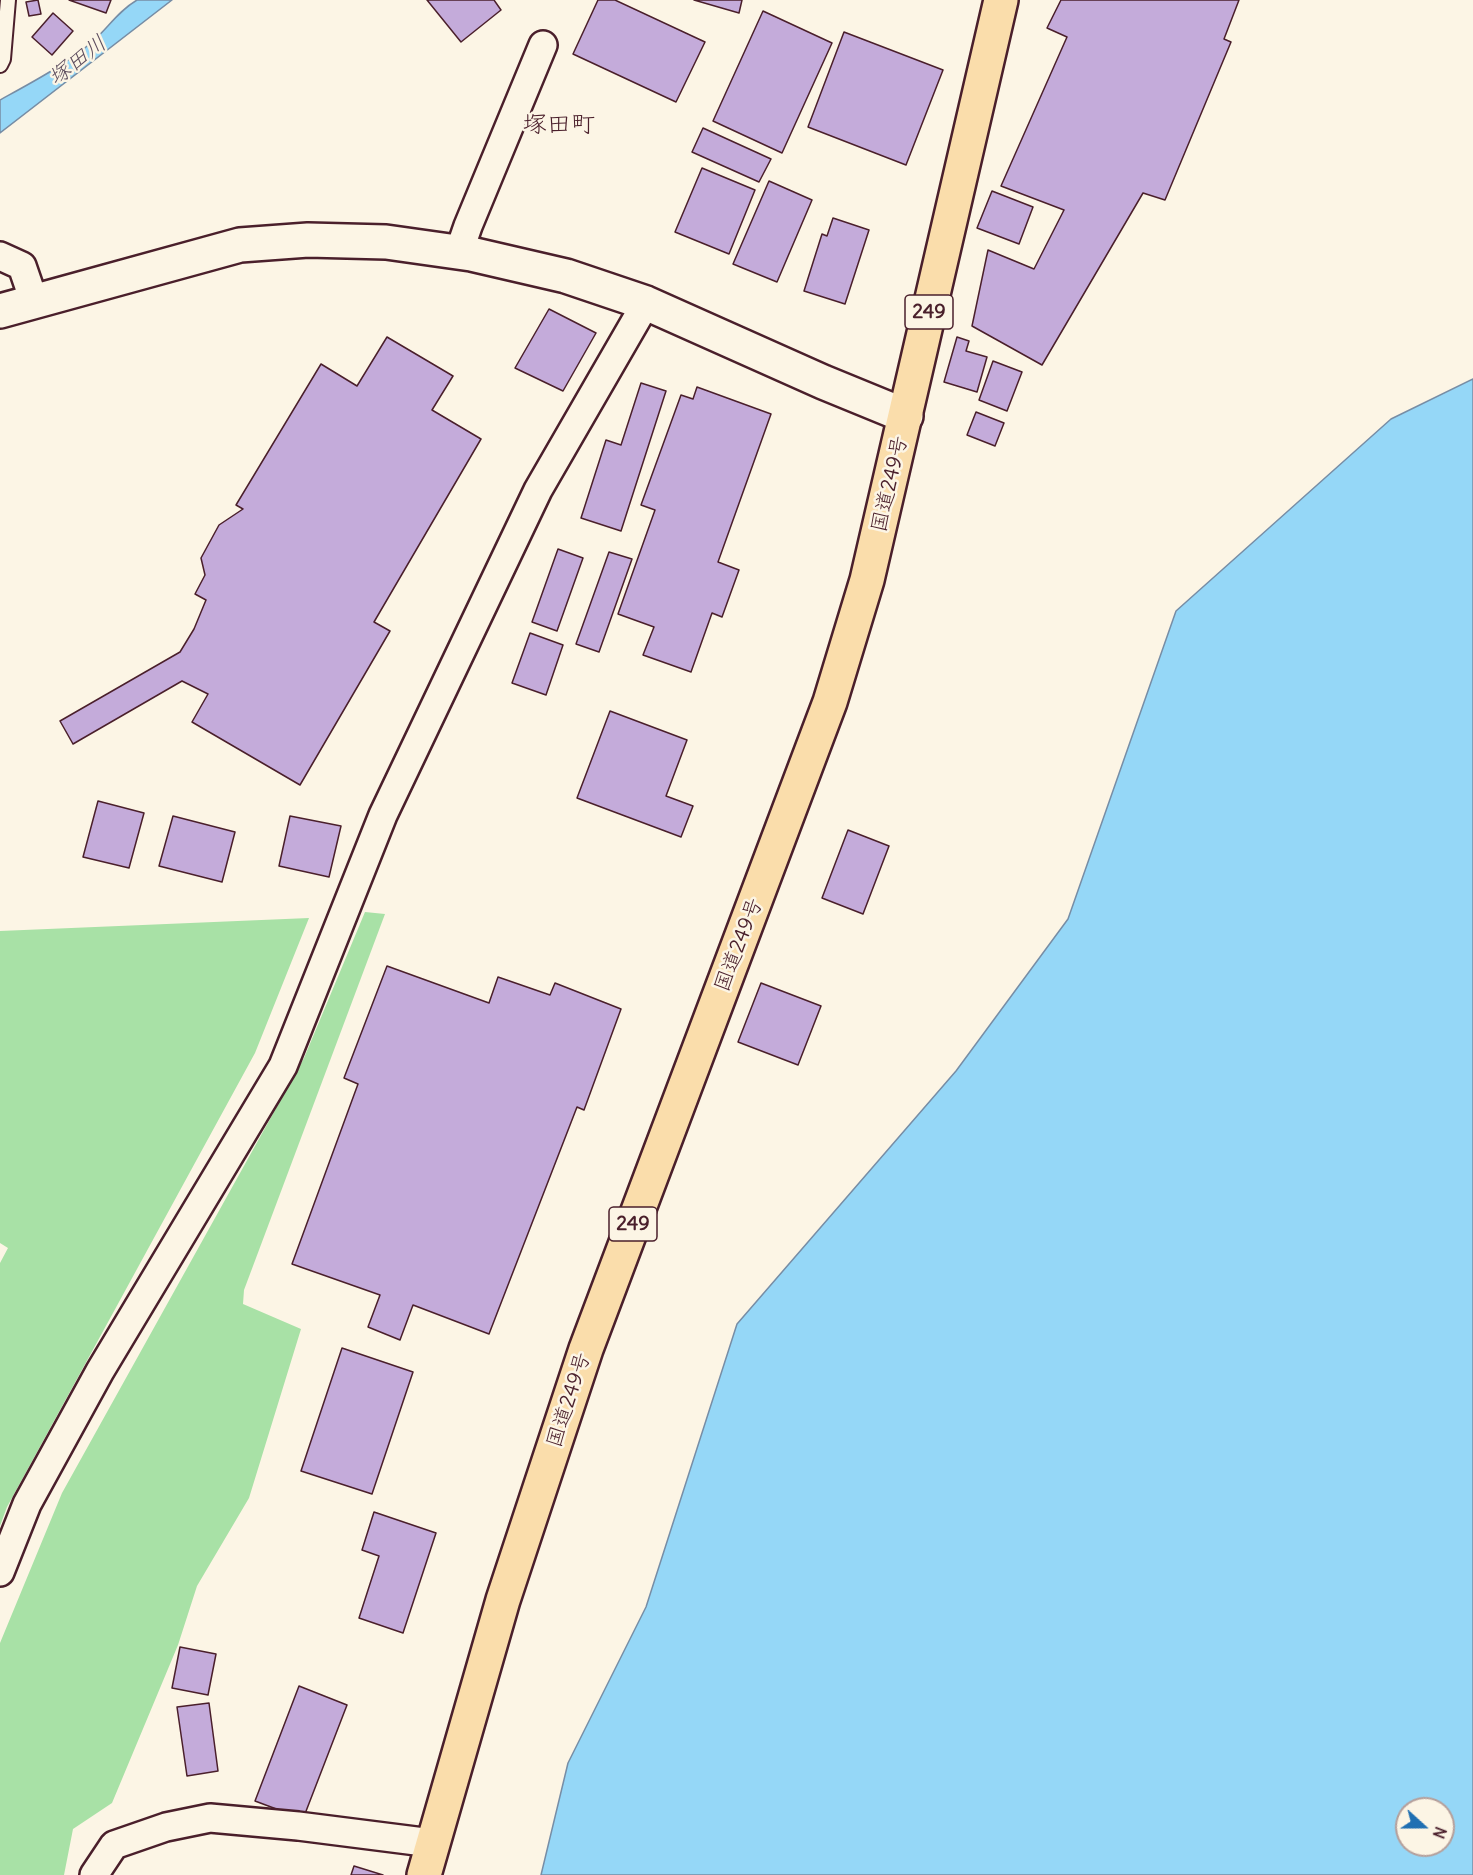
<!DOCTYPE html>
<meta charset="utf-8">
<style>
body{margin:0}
#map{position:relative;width:1473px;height:1875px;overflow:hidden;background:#fcf5e5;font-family:Delius,sans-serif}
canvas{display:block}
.north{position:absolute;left:1395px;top:1797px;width:60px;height:60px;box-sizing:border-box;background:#fcf5e5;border:2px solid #b59f9b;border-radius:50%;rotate:111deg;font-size:16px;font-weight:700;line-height:24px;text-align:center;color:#4a1f2b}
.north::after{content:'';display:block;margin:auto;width:21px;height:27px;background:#1f6fb2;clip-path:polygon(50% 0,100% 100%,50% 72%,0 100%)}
</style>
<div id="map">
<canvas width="1473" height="1875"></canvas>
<div class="north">N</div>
</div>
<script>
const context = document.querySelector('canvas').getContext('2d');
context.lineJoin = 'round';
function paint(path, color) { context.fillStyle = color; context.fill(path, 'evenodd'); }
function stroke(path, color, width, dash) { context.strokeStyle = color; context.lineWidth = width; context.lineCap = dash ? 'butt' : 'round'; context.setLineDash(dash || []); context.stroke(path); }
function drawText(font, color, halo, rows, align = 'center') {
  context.font = font + ' Delius,"Klee One",sans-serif'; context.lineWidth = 5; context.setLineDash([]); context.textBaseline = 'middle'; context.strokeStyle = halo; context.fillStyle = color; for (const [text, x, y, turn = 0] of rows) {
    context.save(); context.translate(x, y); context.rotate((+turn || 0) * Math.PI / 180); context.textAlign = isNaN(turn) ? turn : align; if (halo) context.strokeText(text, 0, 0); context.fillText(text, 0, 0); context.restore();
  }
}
paint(new Path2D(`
 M365 912 385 914 244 1290 243 1304 301 1329 249 1498 197 1586 178 1645 112 1803 73 1829 64 1875H0V1643L62 1493 304 1058Z
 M309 918 255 1053 7 1507 0 1526V1263L8 1248 0 1243V931Z`), '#a8e1a6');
const water = new Path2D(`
 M137 0H172L0 133V100C29 84 67 64 92 42 108 28 118 11 137 0Z
 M1473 379V1875H541L568 1763 646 1607 737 1324 956 1071 1068 919 1176 611 1391 419ZM1407 1809H1443V1845H1407Z`);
paint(water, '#95d7f7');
stroke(water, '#778da5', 1.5);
const building = new Path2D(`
 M38 0 41 14 29 16 26 2Z
 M69 0H111L106 13Z
 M427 0H494L501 10 461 42Z
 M598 0H615L705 42 676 102 573 54Z
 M694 0H742L739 13Z
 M1061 0H1239L1224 39 1231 42 1165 200 1143 193 1042 365 972 326 988 250 1034 269 1064 210 1001 186 1067 37 1047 28Z
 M763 11 832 43 782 153 713 121Z
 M53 13 73 31 52 55 32 37Z
 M844 32 943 70 906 165 808 127Z
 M703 128 771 159 759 182 692 152Z
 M702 168 755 190 729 254 675 232Z
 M769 181 812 200 777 282 733 264Z
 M992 191 1033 207 1019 244 977 228Z
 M833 218 869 230 845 304 804 291 822 234 827 236Z
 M549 309 596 333 563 391 515 368Z
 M387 337 453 376 432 410 481 439 374 622 390 631 300 785 192 722 208 694 182 681 73 744 60 721 180 652 194 629 206 600 195 594 205 575 201 558 219 525 243 509 236 505 321 364 357 386Z
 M957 337 969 341 966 351 987 357 977 392 944 382Z
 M993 361 1022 372 1007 411 979 400Z
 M641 383 666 391 621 531 581 518 606 440 621 445Z
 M697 387 771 414 718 562 739 570 722 617 712 613 691 672 643 655 654 627 618 614 655 510 641 505 681 395 693 399Z
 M976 412 1004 423 995 446 967 435Z
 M558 549 583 558 557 631 532 622Z
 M609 552 632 559 599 652 576 644Z
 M530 633 563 645 546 695 512 683Z
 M610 711 687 740 666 796 693 806 681 837 577 798Z
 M98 801 144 813 129 868 83 857Z
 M173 816 235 832 222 882 159 866Z
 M290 816 341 826 329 877 279 866Z
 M848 830 889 846 863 914 822 898Z
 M387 966 489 1003 498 977 550 995 555 983 621 1009 584 1110 577 1107 489 1334 413 1305 400 1340 368 1327 380 1295 292 1264 358 1084 344 1078Z
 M761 983 821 1006 798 1065 738 1042Z
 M342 1348 413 1372 372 1494 301 1471Z
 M374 1512 436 1533 403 1633 359 1618 379 1556 362 1550Z
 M180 1647 216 1654 208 1695 172 1688Z
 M299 1686 347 1705 303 1819 255 1801Z
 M209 1703 218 1771 187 1776 177 1707Z
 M354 1866 383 1875H351Z`);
paint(building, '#c4abda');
stroke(building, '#4a1f2b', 1.5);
const lane = new Path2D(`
 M0 65 3 59 8 0`);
const street = new Path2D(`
 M459 252 468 226 543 45
 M0 256 22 266 34 301
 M0 1572 27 1504 100 1371 283 1066 383 815 538 490 646 303
 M94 1875 114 1845 166 1827 210 1818 298 1826 432 1843`);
const secondary = new Path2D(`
 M0 311 240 245 308 240 386 242 471 254 566 276 646 303 823 382 906 416`);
const highway = new Path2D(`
 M424 1875 503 1600 586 1349 830 702 867 580 1001 0`);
stroke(lane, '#4a1f2b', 18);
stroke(street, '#4a1f2b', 32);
stroke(secondary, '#4a1f2b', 38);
stroke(highway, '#4a1f2b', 38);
stroke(lane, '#fcf5e5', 14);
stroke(street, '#fcf5e5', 27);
stroke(secondary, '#fcf5e5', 33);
stroke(highway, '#faddab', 33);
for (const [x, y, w] of [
 [929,312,48],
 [633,1224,48]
]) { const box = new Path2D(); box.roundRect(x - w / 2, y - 17, w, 34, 4.5); context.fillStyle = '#fcf5e5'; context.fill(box); stroke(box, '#4a1f2b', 1.5); }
drawText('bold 20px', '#4a1f2b', null, [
 ["249",929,312],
 ["249",633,1224]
]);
drawText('21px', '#4a1f2b', '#fcf5e5', [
 ["国道249号",890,484,-77],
 ["国道249号",739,945,-69],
 ["国道249号",569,1400,-72]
]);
drawText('italic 22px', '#5d4d5e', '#fcf5e5', [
 ["塚田川",78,61,-38]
]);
drawText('24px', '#4a1f2b', '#fcf5e5', [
 ["塚田町",559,125]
]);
</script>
